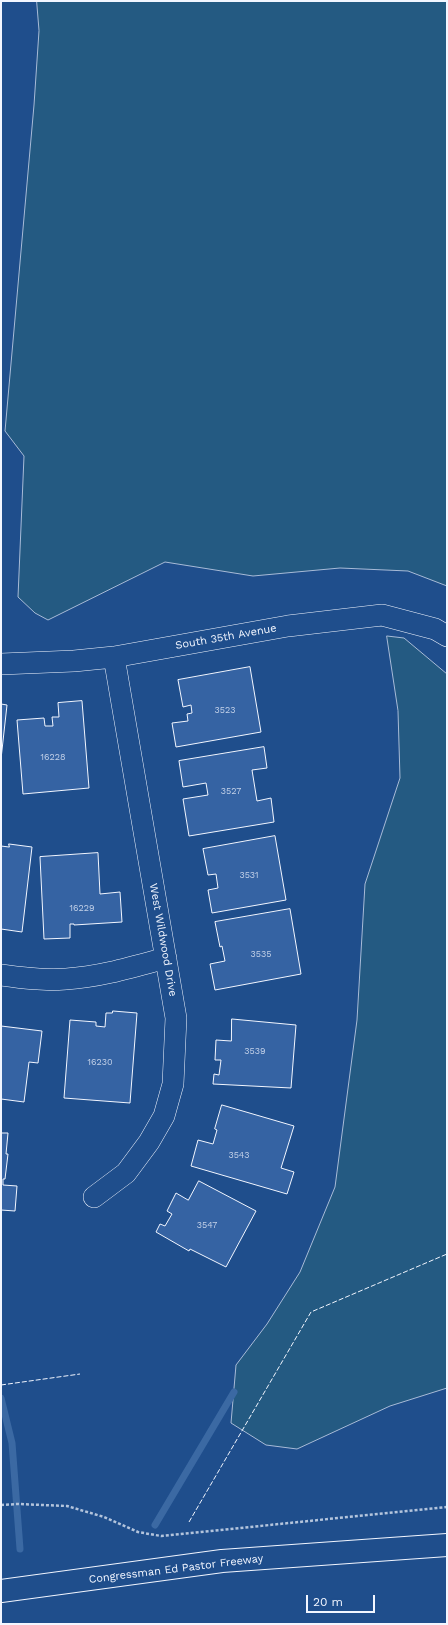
<!DOCTYPE html>
<style>
body{margin:0}
#map{position:relative;width:448px;height:1625px;overflow:hidden;background:#1f4e8c;font-family:"Work Sans",sans-serif}
canvas{display:block}
.frame{position:absolute;inset:0;border:2px solid #f2f6ff;pointer-events:none}
.scale{position:absolute;left:306px;top:1595px;width:69px;height:18px;box-sizing:border-box;border:2px solid #f2f6ff;border-top:0;padding-left:5px;font-size:12px;line-height:14px;white-space:nowrap;color:#f2f6ff;-webkit-text-stroke:3px #1f4e8c;paint-order:stroke}
</style>
<div id="map">
<canvas width="448" height="1625"></canvas>
<div class="frame"></div>
<div class="scale">20 m</div>
</div>
<script>
const context = document.querySelector('canvas').getContext('2d');
context.lineJoin = 'round';
function paint(path, color) { context.fillStyle = color; context.fill(path, 'evenodd'); }
function stroke(path, color, width, dash) { context.strokeStyle = color; context.lineWidth = width; context.lineCap = dash ? 'butt' : 'round'; context.setLineDash(dash || []); context.stroke(path); }
function drawText(font, color, halo, rows, align = 'center') {
  context.font = font + ' "Work Sans",sans-serif'; context.lineWidth = 3; context.setLineDash([]); context.textBaseline = 'middle'; context.strokeStyle = halo; context.fillStyle = color; for (const [text, x, y, turn = 0] of rows) {
    context.save(); context.translate(x, y); context.rotate((+turn || 0) * Math.PI / 180); context.textAlign = isNaN(turn) ? turn : align; if (halo) context.strokeText(text, 0, 0); context.fillText(text, 0, 0); context.restore();
  }
}
const green = new Path2D(`
 M37 1H447V586L408 571 340 568 253 576 165 562 48 620 35 613 18 597 24 456 5 431 34 105 39 31Z
 M387 636 404 638 447 674V1388L390 1406 297 1449 266 1445 231 1423 236 1365 267 1324 300 1272 335 1187 357 1020 365 884 400 778 398 711Z`);
paint(green, '#245a82');
stroke(green, '#a8bbd7', 1);
stroke(new Path2D(`
 M1 1398 12 1443 20 1549
 M155 1525 234 1392`), '#3b69a3', 7);
const building = new Path2D(`
 M250 667 261 732 176 747 172 723 188 721 187 714 192 713 191 705 183 707 178 680Z
 M82 701 89 788 23 794 17 720 44 718 45 726H53L52 717H59L58 703Z
 M1 704 7 705 1 759Z
 M264 747 267 768 252 770 257 801 271 798 274 822 189 836 183 799 208 795 206 783 183 787 179 761Z
 M275 836 286 900 212 913 208 890 218 888 216 874 208 875 203 849Z
 M9 844 32 847 22 932 1 929V846L9 847Z
 M98 853 100 894 120 892 122 922 74 925V924H70V938L44 939 40 857Z
 M290 909 301 974 215 990 210 964 225 961 222 946 220 947 215 922Z
 M113 1011 137 1013 130 1103 64 1098 70 1020 96 1022V1026L105 1027 106 1013H112Z
 M232 1019 296 1025 291 1088 213 1084 214 1074 219 1075 221 1060H215L216 1040 231 1041Z
 M1 1026 42 1031 38 1063 29 1062 24 1102 1 1099Z
 M222 1105 294 1126 281 1168 294 1172 287 1194 191 1166 198 1140 213 1144 217 1130 215 1129Z
 M1 1133H8L6 1154H8L5 1179H3V1185L17 1186 15 1211 1 1210Z
 M199 1181 256 1211 226 1267 190 1249 189 1251 156 1232 160 1224 165 1226 172 1214 167 1211 176 1193 188 1200Z`);
paint(building, '#3563a3');
stroke(building, '#f2f6ff', 1);
const street = new Path2D(`
 M1 664 74 661 114 657 288 626 382 615 435 629 447 636
 M1 975C22 978 44 981 66 979 100 977 133 967 166 958
 M94 1197 126 1173 149 1142 164 1116 173 1084 176 1018 114 657`);
const highway = new Path2D(`
 M1 1591 222 1561 447 1545`);
stroke(street, '#f2f6ff', 22);
stroke(highway, '#f2f6ff', 24);
stroke(new Path2D(`
 M1 1505 18 1504 67 1506 104 1517 138 1532 161 1536 447 1507`), '#b3c4dc', 2.5, [3, 2]);
stroke(street, '#1f4e8c', 21);
stroke(highway, '#1f4e8c', 22);
stroke(new Path2D(`
 M1 1385 80 1374
 M189 1522 311 1312 447 1254`), '#f2f6ff', 1, [5, 2]);
drawText('9px', '#c3d1e8', null, [
 ["3523",225,710],
 ["16228",53,757],
 ["3527",231,791],
 ["3531",249,875],
 ["16229",82,908],
 ["3535",261,954],
 ["3539",255,1051],
 ["16230",100,1062],
 ["3543",239,1155],
 ["3547",207,1225]
]);
drawText('11px', '#f2f6ff', '#1f4e8c', [
 ["South 35th Avenue",226,637,-10],
 ["West Wildwood Drive",163,940,80],
 ["Congressman Ed Pastor Freeway",176,1569,-7]
]);
</script>
